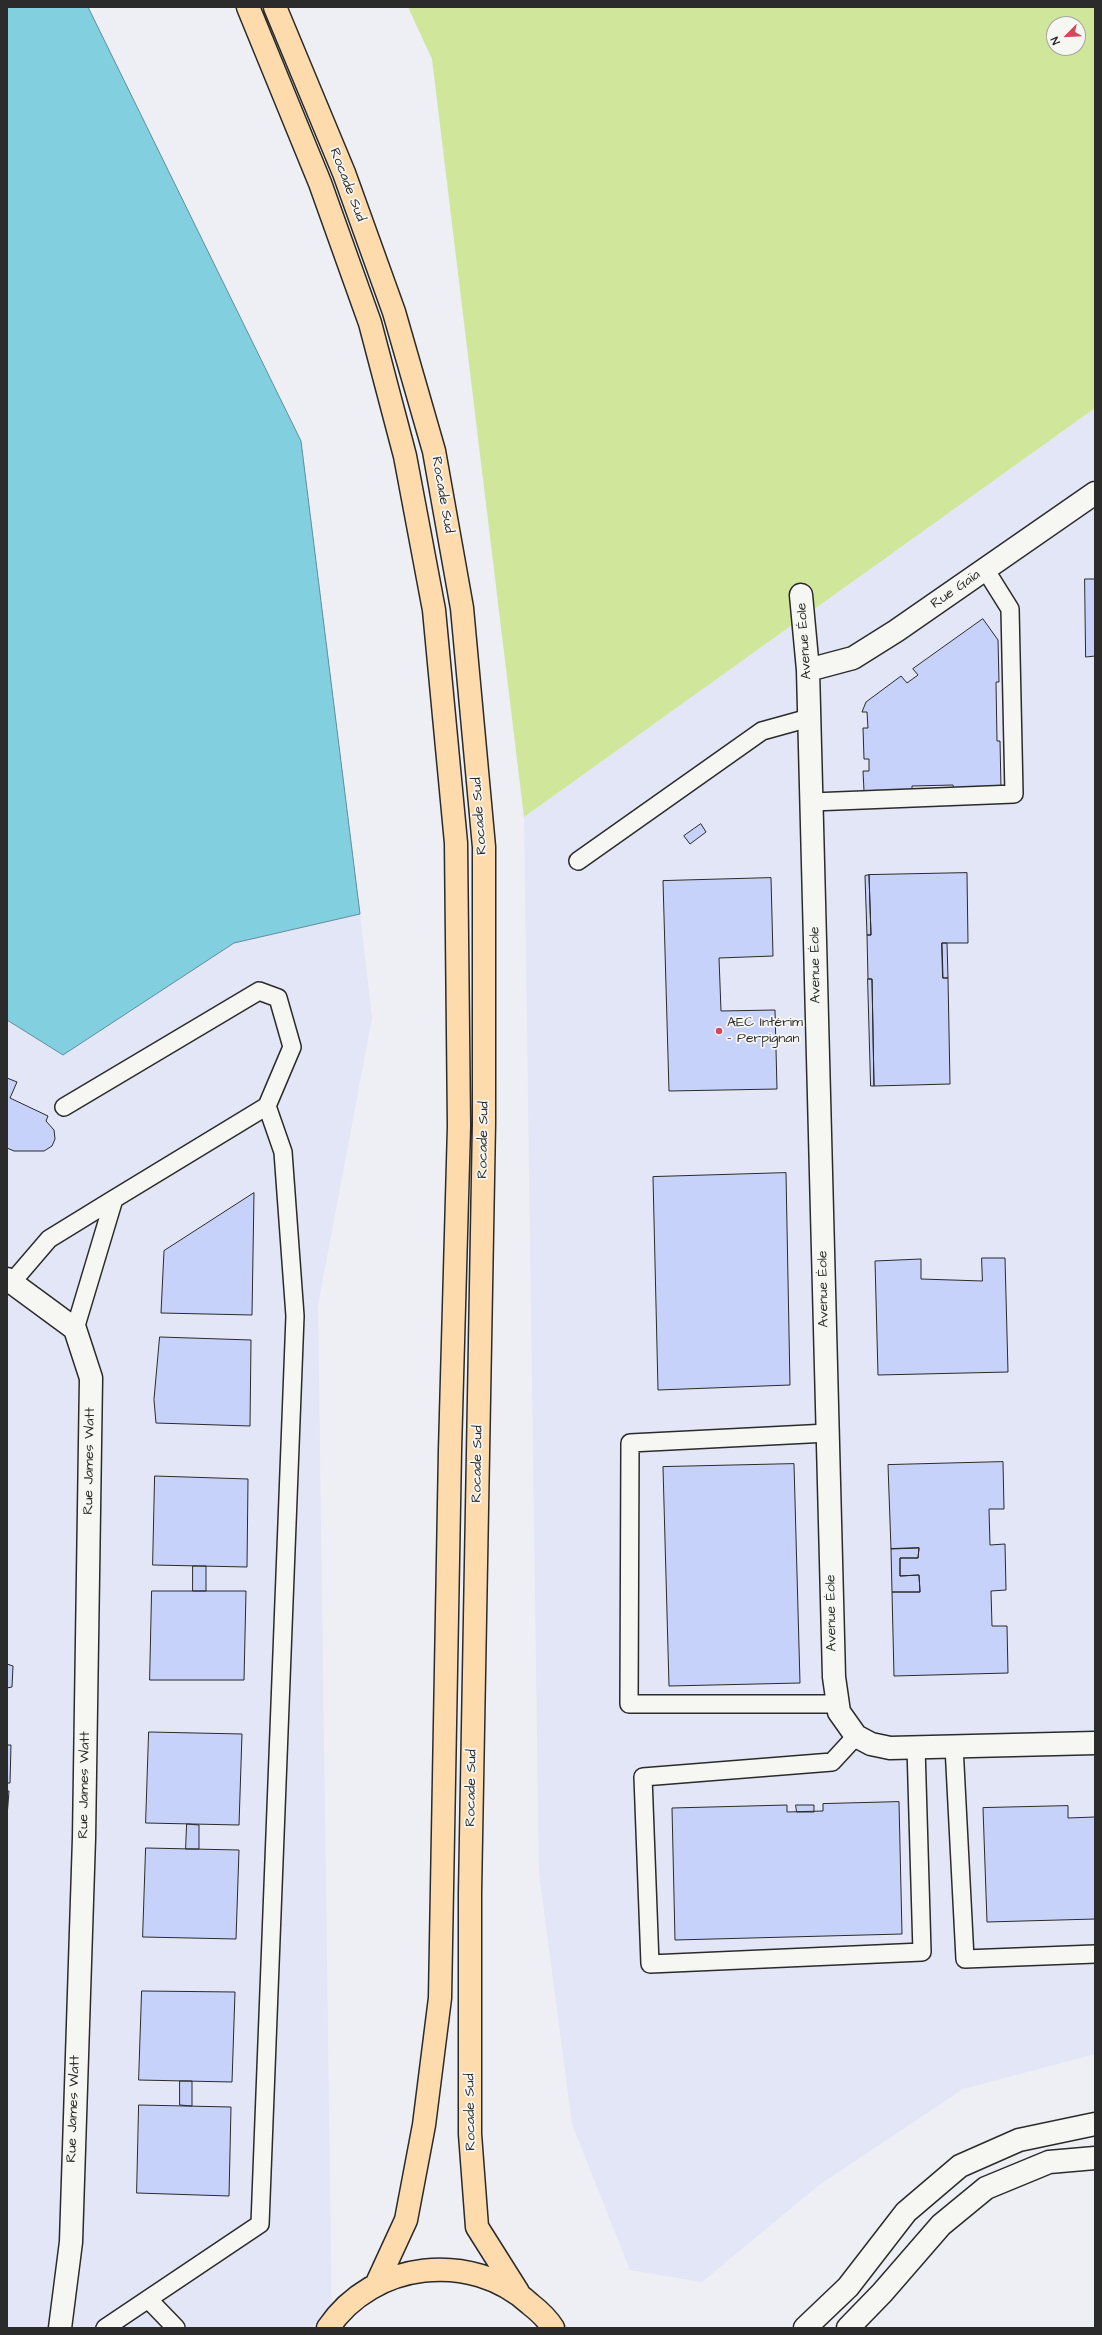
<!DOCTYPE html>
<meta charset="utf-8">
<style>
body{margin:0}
#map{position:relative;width:1102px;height:2335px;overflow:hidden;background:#edeff4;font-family:"Architects Daughter",sans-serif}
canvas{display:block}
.frame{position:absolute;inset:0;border:8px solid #2b2b2b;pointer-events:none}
.north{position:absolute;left:1046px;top:16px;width:40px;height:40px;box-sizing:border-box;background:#f6f6f2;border:1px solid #a5a5a2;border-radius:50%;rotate:246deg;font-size:11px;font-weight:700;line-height:16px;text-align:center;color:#2b2b2b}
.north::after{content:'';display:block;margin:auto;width:14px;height:18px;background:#d1495b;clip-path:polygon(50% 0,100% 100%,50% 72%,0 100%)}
</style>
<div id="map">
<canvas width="1102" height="2335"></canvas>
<div class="frame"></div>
<div class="north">N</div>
</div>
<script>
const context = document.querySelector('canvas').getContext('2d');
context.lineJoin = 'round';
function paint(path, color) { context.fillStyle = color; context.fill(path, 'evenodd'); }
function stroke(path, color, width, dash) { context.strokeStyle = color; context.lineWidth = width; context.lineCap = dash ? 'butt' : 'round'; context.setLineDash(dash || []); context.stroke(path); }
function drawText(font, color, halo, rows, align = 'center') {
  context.font = font + ' "Architects Daughter",sans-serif'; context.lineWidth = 3.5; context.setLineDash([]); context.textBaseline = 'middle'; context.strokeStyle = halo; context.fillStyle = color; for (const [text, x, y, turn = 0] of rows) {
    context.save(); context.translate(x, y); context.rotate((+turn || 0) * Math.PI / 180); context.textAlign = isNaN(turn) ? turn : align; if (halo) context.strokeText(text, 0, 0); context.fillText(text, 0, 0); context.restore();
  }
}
paint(new Path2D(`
 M1095 408V2054L963 2089 819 2185 702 2282 630 2270 572 2124 539 1873 524 817Z
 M360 914 372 1018 318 1305 332 2328H7V1020L63 1055 234 943Z`), '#e2e6f6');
paint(new Path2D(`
 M408 7H1095V408L524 817 432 59ZM1054 24H1078V48H1054Z`), '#cfe69b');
const water = new Path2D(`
 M7 7H88L301 441 360 914 234 943 63 1055 7 1020Z`);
paint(water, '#82cfe0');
stroke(water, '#5f8d98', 1);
const building = new Path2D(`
 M1085 579H1095V656L1086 657Z
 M983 619 998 640 999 682H996L997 741H1000L1001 788 954 789 953 785 912 786V790L864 791 863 771H869V759H864L863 728H868L867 712H862L866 702 901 676 907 683 918 675 913 669Z
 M701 824 706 832 690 844 684 836Z
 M967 873 968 943H942L943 978H948L950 1084 874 1086 872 979H868L867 935H871L869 875Z
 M869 875 871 935H867L865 876Z
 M771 878 773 956 719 958 721 1011 775 1010 777 1089 669 1091 663 881Z
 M942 943H947L948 978H943Z
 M868 979H872L874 1086H871Z
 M7 1078 17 1082 10 1098 48 1116 46 1121 54 1130 55 1139 52 1146 44 1151H14L7 1148Z
 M786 1173 790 1385 658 1390 653 1177Z
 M254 1193 252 1315 161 1313 164 1251Z
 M982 1258H1005L1008 1372 878 1375 875 1261 921 1259V1279L982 1281Z
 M160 1337 251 1340 250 1426 156 1423 154 1400Z
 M1003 1462 1004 1509H989L990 1545 1005 1544 1006 1590 991 1591 992 1626H1007L1008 1673 894 1676 892 1592H920L919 1575 900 1576V1558H918L919 1548 891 1549 888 1465Z
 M794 1464 800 1683 669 1686 663 1467Z
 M155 1476 248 1479 247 1567 153 1565Z
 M919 1548 918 1558H900V1576L919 1575 920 1592H892L891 1549Z
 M193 1566H206V1591H193Z
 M152 1591H246L244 1680H150Z
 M7 1664 13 1666 12 1687 7 1688Z
 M149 1732 242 1734 239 1825 146 1823Z
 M7 1745H11L10 1783H7Z
 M7 1791H9L7 1817Z
 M899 1802 902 1934 675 1940 672 1808 787 1805V1812L823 1811V1804Z
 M796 1805H814V1812H797Z
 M1068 1806V1818L1095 1817V1919L987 1922 983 1808Z
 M187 1824 199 1825V1849H186Z
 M146 1848 239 1850 236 1939 143 1937Z
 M142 1991 235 1992 232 2082 139 2080Z
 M180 2081H192V2106L180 2105Z
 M139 2105 231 2107 229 2196 137 2193Z`);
paint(building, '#c7d2fa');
stroke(building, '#2b2b2b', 1);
const lane = new Path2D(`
 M812 802 1014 794 1010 609 985 569
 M578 861 762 731 809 718
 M64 1107 259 991 278 998 292 1047 267 1106 114 1199
 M13 1281 49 1239 114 1199 75 1329
 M828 1433 630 1443 629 1704H838
 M856 1736 832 1762 643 1777 650 1964 922 1952 916 1747
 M954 1746 965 1959 1095 1954
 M148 2299 176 2328
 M105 2328 260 2224 295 1316 283 1152 267 1106`);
const street = new Path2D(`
 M801 595 808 670 834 1677 839 1712 856 1736 871 1744 890 1748 1095 1743
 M808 670 853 658 896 631 1095 493
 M7 1279 75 1329 91 1378 84 1838 71 2242 60 2328`);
const secondary = new Path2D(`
 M805 2328 848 2287 906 2212 960 2166 1019 2140 1095 2124
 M848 2328 882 2293 941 2225 986 2188 1049 2162 1095 2158`);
const primary = new Path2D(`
 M248 7 320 183 370 323 405 456 434 610 456 843 459 1126 450 1450 440 1998 424 2125 406 2220 377 2283
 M275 7 344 173 394 312 434 451 462 608 484 847V1123L470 1893V2134L477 2227 518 2292
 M328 2328C373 2261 471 2250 530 2304 539 2311 547 2318 553 2328`);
stroke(lane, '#2b2b2b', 20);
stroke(street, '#2b2b2b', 25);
stroke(secondary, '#2b2b2b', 25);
stroke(primary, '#2b2b2b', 25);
stroke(lane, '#f6f6f2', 17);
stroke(street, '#f6f6f2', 22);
stroke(secondary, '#f6f6f2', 22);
stroke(primary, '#fedbac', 22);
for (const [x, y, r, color] of [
 [719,1031,4,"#d1495b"]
]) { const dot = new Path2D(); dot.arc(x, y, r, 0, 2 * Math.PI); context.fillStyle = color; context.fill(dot); stroke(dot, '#f6f6f2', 1.5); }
drawText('14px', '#2b2b2b', '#f6f6f2', [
 ["Rocade Sud",347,185,69],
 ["Rocade Sud",442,495,80],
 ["Rue Gaïa",956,590,-35],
 ["Avenue Éole",805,641,-94],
 ["Rocade Sud",480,816,-94],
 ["Avenue Éole",816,965,-91],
 ["Rocade Sud",484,1140,-89],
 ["Avenue Éole",824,1289,-91],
 ["Rue James Watt",90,1461,-89],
 ["Rocade Sud",478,1464,-89],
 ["Avenue Éole",832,1613,-91],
 ["Rue James Watt",85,1785,-89],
 ["Rocade Sud",472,1788,-89],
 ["Rue James Watt",74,2109,-88],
 ["Rocade Sud",471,2112,-91]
]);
drawText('14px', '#2b2b2b', '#f6f6f2', [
 ["AEC Intérim",727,1023],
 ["- Perpignan",727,1039]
], 'left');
</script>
